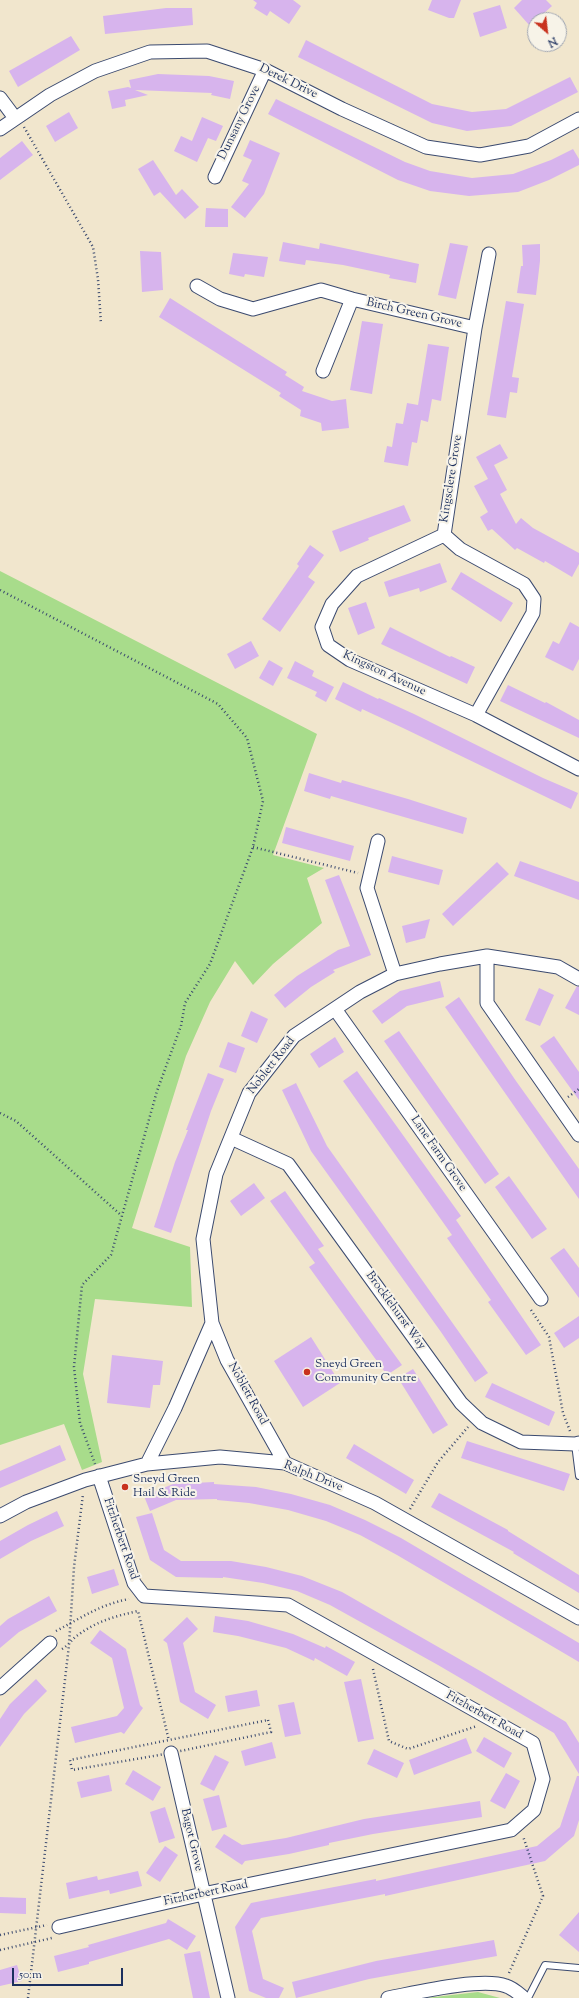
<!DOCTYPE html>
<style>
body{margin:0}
#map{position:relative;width:579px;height:1998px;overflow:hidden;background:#f1e6cd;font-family:"Sorts Mill Goudy",serif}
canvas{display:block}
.north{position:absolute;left:527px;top:12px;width:40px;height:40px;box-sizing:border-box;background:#f7f3e8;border:1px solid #9fa5b1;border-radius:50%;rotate:152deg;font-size:11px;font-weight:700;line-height:16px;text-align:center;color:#1b2f5e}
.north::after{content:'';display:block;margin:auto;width:14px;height:18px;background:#c8321e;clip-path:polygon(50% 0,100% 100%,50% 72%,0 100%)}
.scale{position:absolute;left:12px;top:1968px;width:111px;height:18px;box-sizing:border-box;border:2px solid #1b2f5e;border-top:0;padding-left:5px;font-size:12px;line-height:14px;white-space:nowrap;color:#1b2f5e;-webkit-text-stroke:3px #f7f3e8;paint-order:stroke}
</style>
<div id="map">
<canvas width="579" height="1998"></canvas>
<div class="north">N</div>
<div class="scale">50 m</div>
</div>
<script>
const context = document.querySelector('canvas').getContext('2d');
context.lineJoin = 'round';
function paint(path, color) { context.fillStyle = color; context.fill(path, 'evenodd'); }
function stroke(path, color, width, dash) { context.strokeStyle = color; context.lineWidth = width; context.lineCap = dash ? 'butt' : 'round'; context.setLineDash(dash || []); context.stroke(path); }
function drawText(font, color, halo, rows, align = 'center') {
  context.font = font + ' "Sorts Mill Goudy",serif'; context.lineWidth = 4; context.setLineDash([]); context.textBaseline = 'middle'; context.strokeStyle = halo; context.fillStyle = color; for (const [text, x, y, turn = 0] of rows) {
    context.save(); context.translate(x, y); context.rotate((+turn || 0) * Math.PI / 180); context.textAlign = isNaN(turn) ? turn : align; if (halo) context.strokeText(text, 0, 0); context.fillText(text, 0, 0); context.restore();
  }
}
paint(new Path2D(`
 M0 571 317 734 273 855 324 868 307 878 322 923 273 964 253 985 235 961 210 1002 186 1056 132 1228 190 1247 192 1307 95 1299 83 1374 102 1462 82 1470 64 1424 0 1445Z
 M478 1992 500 1998H426Z`), '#a8dc8b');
paint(new Path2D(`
 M253 0H293L301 6 289 24 270 11 267 16 254 8 257 3Z
 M432 0H461L454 18H449L428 10Z
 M522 0H546L552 6 530 26 514 8Z
 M500 5 507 28 480 37 473 13Z
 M166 8H192L193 25 105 34 103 16Z
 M71 36 80 50 18 87 9 71Z
 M306 40 432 104 472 112 506 109 570 77 578 92 511 126 467 131 432 123 298 57Z
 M158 74 209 76 234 81 230 99 211 95 212 93 135 90 148 95 125 100 126 106 112 109 108 91 128 87 131 88 129 80Z
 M276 99 405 162 430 171 472 178 513 174 551 160 573 149 579 159V165L549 180 518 192 469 196 430 191 398 180 268 114Z
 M69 112 78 128 55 142 46 126Z
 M202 117 223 126 216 141 208 138 197 162 174 151 181 136 192 141Z
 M250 140 280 153 264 194 245 218 231 207 249 184 242 181 252 160 243 156Z
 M22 141 33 155 0 180V158Z
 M153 160 176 195 182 189 199 207 185 219 160 192 154 196 138 169Z
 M206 208 228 209V227H205Z
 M283 242 319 249 320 243 419 264 416 283 389 278 390 275 343 265 306 260 305 265 279 261Z
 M450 243 468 246 456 299 438 295Z
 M540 244V261L536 295 517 293 521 266H523L522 245Z
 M140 251 161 252 163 290 142 292Z
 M233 253 268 257 264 277 245 274 244 277 229 274Z
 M170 298 287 372 285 375 304 387 302 391 332 401 346 399 349 428 322 431 321 423 300 416 301 410 279 396 281 393 159 317Z
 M506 301 524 304 512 377 519 378 517 393 510 392 506 418 487 415Z
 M362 321 383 324 372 394 350 390Z
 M428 344 449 347 441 401 432 399 428 422 421 420 417 443 412 442 408 466 384 462 387 446 392 447 396 423 403 424 407 403 418 405Z
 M500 444 508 458 494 465 507 490 500 494 516 524 521 518 533 528 579 553V564L572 577 545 561 544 563 517 548 515 550 492 529 488 531 480 517 488 512 474 486 488 479 476 457Z
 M404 505 411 521 368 538 369 540 340 552 332 531Z
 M310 545 324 555 308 577 315 582 280 632 262 619 299 566 297 564Z
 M440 563 447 582 420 592 419 588 389 597 384 582Z
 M461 572 513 603 501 622 451 589Z
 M366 602 375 628 358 635 348 608Z
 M570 622 579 627V659L573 671 545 657 553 641 559 644Z
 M390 627 450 657 451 656 475 667 467 684 381 644Z
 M251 641 259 656 235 669 227 654Z
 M269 660 283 668 273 686 259 678Z
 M295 661 314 671 312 676 334 687 326 702 315 696 317 692 287 678Z
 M343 682 378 699 379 698 414 714 543 778 578 793 571 809 403 728 362 709 361 712 335 699Z
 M508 685 545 703 546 702 579 720V738L500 701Z
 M309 773 341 783 342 780 408 799 467 818 463 834 331 796 330 799 304 791Z
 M286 827 354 846 350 861 282 843Z
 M392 856 443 870 439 885 388 872Z
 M520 861 579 882V900L514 876Z
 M497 862 509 874 453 926 442 914Z
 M339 875 371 955 333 970 335 972 311 987 285 1008 274 995 297 976 338 950 350 946 325 880Z
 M430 919 425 938 406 943 402 926Z
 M440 981 444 997 407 1006 382 1024 372 1011 400 991Z
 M577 986 579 987V1015L565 1008Z
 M539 988 554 995 540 1026 525 1020Z
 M459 997 516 1081 579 1169V1199L445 1007Z
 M251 1011 268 1019 257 1043 241 1036Z
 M399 1031 499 1174 485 1184 384 1041Z
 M554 1036 579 1072V1100L540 1046Z
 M335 1037 344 1052 319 1068 310 1054Z
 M228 1042 245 1048 236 1073 219 1067Z
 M357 1071 461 1216 456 1220 541 1345 526 1355 488 1302 491 1300 447 1238 452 1235 343 1081Z
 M208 1073 224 1079 211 1111 171 1233 154 1227 175 1162 188 1130H186Z
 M296 1083 327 1146 488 1373 475 1382 441 1332 311 1151 282 1090Z
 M509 1176 547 1229 532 1239 495 1187Z
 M254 1183 265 1198 241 1216 230 1201Z
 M285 1191 324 1246 318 1249 402 1365 387 1375 309 1267 315 1263 270 1201Z
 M564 1248 579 1268V1298L550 1258Z
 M579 1316V1338L564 1348 554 1333Z
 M311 1337 340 1383 303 1407 274 1361Z
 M112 1355 163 1361 160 1385H153L150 1408 107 1403Z
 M413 1369 448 1425 433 1434 398 1378Z
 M492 1383 555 1412 549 1426 485 1397Z
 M467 1441 570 1474 564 1491 461 1458Z
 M354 1444 414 1480 406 1494 346 1458Z
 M60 1445 66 1460 0 1488V1471Z
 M214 1482V1484L256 1487 291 1494 330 1505 365 1520 401 1538 579 1643V1662L397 1555 360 1535 326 1521 288 1510 249 1503 217 1500V1499L176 1500 150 1511 144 1496 173 1484Z
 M439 1493 508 1530V1531L579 1575V1593L513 1553 514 1552 431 1507Z
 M57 1511 64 1526 31 1541 0 1559V1541L28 1525Z
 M152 1513 164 1550 181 1561H231L266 1567 302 1576 342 1592 482 1672 566 1722 579 1743V1774L554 1733 438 1665 330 1605 297 1591 263 1583 223 1577V1578L176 1577 150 1560 136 1517Z
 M114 1569 119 1585 92 1594 87 1577Z
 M49 1596 57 1611 19 1632 0 1648V1626L8 1619Z
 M215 1616 248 1621 293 1634 325 1648 326 1646 355 1662 347 1676 315 1658 314 1661 286 1648 238 1636 213 1632Z
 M187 1617 198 1629 183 1643 195 1692 216 1705 208 1719 180 1702 167 1643 163 1640Z
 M100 1630 126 1649 140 1705 143 1708 124 1734 121 1732 75 1743 71 1727 117 1716 124 1708 112 1658 90 1643Z
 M36 1679 47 1691 24 1714 0 1747V1719L10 1704Z
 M361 1679 374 1739 358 1742 344 1682Z
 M257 1690 260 1706 228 1712 225 1696Z
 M294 1702 301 1734 285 1737 278 1705Z
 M484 1737 512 1753 504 1768 476 1751Z
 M466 1738 472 1753 414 1775 409 1760Z
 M272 1742 276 1758 245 1766 241 1751Z
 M374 1749 404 1763 397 1778 367 1764Z
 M215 1755 229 1762 214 1791 200 1784Z
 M133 1770 161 1787 153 1801 125 1784Z
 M506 1773 520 1781 505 1809 490 1801Z
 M109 1775 112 1791 81 1798 77 1782Z
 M577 1776H579V1820L574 1836 545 1861 385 1896V1894L261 1918 252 1931 263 1979 284 1988 279 1998H266L249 1991 235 1927 251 1903 376 1879V1881L537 1846 560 1827Z
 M219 1795 227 1827 212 1831 203 1799Z
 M480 1801 482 1817 373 1834 329 1843V1845L289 1854 245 1861 242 1865 215 1847 224 1834 242 1845 286 1838 364 1819Z
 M165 1807 175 1838 159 1843 150 1812Z
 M165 1846 178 1855 160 1882 146 1873Z
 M138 1871 142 1886 110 1894 109 1890 69 1899 66 1883 97 1876 98 1880Z
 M0 1897 26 1898V1914L0 1913Z
 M579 1912V1952L559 1935Z
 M168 1919 196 1936 187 1950 169 1939 89 1962V1964L58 1972 54 1956 89 1947 88 1945 166 1923Z
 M494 1940 497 1956 369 1979 296 1998 292 1982 376 1961Z
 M200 1951 210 1998H193L184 1954Z
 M17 1965 22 1981 0 1986V1970Z`), '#d7b4ed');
const lane = new Path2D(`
 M575 1444 579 1476
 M528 1998 545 1965 579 1968`);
const street = new Path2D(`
 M0 98 15 118
 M0 129 50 95 95 71 150 52 207 51 265 70 342 109 426 147 480 155 529 146 579 119
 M215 177 265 70
 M197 286 220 299 253 309 321 290 352 299 475 328
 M323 371 352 299
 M444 535 357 576 332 604 322 627 328 645 350 660 476 715 579 769
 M476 715 533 613 534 599 524 584 460 549 444 535 475 328 489 254
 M378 841 367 888 395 974
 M487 956V1003L579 1135
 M335 1009 541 1299
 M231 1138 288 1164 461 1403 482 1423 521 1442 575 1444 579 1443
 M285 1463 227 1360 212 1323 203 1239 216 1174 249 1093 294 1036 360 992 395 974 440 964 487 956 558 967 579 979
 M147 1464 175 1408 212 1323
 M0 1516 26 1502 85 1480 147 1464 220 1457 285 1463 375 1503 579 1618
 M0 1688 50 1643
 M171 1753 228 1998
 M59 1927 203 1894 511 1830 534 1810 543 1779 533 1743 288 1605 144 1596 134 1583 99 1476
 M388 1998C415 1993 481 1977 506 1986 513 1988 519 1994 524 1998`);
stroke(lane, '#3b4a6f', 8);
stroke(street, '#3b4a6f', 15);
stroke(new Path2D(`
 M24 127 93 247 98 279 101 324
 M0 590 218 704 247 738 263 801 253 847 210 964 185 1003 181 1026 157 1091 111 1255 82 1285 74 1367 80 1423 95 1464
 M253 847 358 873
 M568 1097 579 1089
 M0 1113 16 1121 122 1216
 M531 1310 549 1337 563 1413 570 1431
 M410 1509 438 1462 468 1427
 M56 1631C83 1617 99 1605 129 1599
 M62 1649C69 1645 72 1639 78 1635 97 1621 116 1616 138 1611L169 1741
 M373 1669 389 1741 408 1749 477 1726
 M268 1720 271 1732 171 1753 72 1770 70 1760Z
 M0 1935 47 1925
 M0 1950 52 1938
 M509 1973 543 1896 523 1836
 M28 1998 69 1645 74 1567 83 1494`), '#3b4a6f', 2.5, [1, 3]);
stroke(lane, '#fff', 6);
stroke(street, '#fff', 13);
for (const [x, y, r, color] of [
 [307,1372,4,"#c8321e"],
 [125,1487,4,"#c8321e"]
]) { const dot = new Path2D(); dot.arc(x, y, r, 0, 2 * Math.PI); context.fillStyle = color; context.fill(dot); stroke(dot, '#f7f3e8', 1.5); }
drawText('12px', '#1b2f5e', '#f7f3e8', [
 ["Derek Drive",288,82,26],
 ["Dunsany Grove",240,123,-64],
 ["Birch Green Grove",414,314,13],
 ["Kingsclere Grove",452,479,-81],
 ["Kingston Avenue",384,674,25],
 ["Noblett Road",272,1066,-52],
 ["Lane Farm Grove",438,1154,55],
 ["Brocklehurst Way",395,1311,54],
 ["Noblett Road",247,1394,61],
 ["Ralph Drive",313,1477,22],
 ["Fitzherbert Road",120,1539,71],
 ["Fitzherbert Road",484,1716,29],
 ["Bagot Grove",191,1840,77],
 ["Fitzherbert Road",206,1894,-12]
]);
drawText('12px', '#1b2f5e', '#f7f3e8', [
 ["Sneyd Green",315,1365],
 ["Community Centre",315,1379],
 ["Sneyd Green",133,1480],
 ["Hail & Ride",133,1494]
], 'left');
</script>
